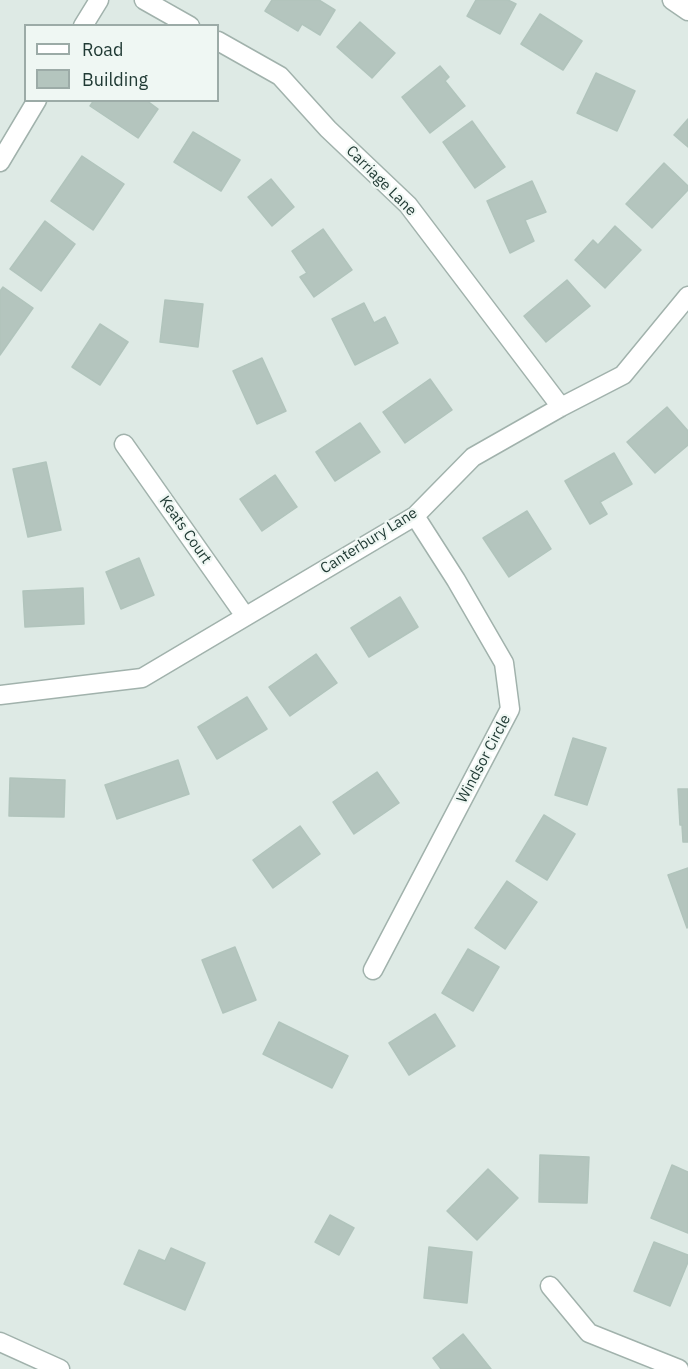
<!DOCTYPE html>
<style>
body{margin:0}
#map{position:relative;width:688px;height:1369px;overflow:hidden;background:#deeae5;font-family:"IBM Plex Sans",sans-serif}
canvas{display:block}
.legend{position:absolute;left:24px;top:24px;width:195px;height:78px;box-sizing:border-box;background:#eff7f3;border:2px solid #9caba7;margin:0;padding:8px 10px;list-style:none;font-size:18px;color:#203a34}
.legend li{display:flex;align-items:center;gap:12px;height:30px}
.legend b{width:30px;border:2px solid #9caba7}
</style>
<div id="map">
<canvas width="688" height="1369"></canvas>
<ul class="legend">
<li><b style="height:8px;background:#fff"></b>Road</li>
<li><b style="height:16px;background:#b4c5be"></b>Building</li>
</ul>
</div>
<script>
const context = document.querySelector('canvas').getContext('2d');
context.lineJoin = 'round';
function paint(path, color) { context.fillStyle = color; context.fill(path, 'evenodd'); }
function stroke(path, color, width, dash) { context.strokeStyle = color; context.lineWidth = width; context.lineCap = dash ? 'butt' : 'round'; context.setLineDash(dash || []); context.stroke(path); }
function drawText(font, color, halo, rows, align = 'center') {
  context.font = font + ' "IBM Plex Sans",sans-serif'; context.lineWidth = 4.5; context.setLineDash([]); context.textBaseline = 'middle'; context.strokeStyle = halo; context.fillStyle = color; for (const [text, x, y, turn = 0] of rows) {
    context.save(); context.translate(x, y); context.rotate((+turn || 0) * Math.PI / 180); context.textAlign = isNaN(turn) ? turn : align; if (halo) context.strokeText(text, 0, 0); context.fillText(text, 0, 0); context.restore();
  }
}
const building = new Path2D(`
 M272 0H319L335 10 320 35 302 24 298 31 265 11Z
 M476 0H508L516 4 500 34 467 16Z
 M540 14 582 41 563 70 521 44Z
 M360 22 395 53 372 78 337 47Z
 M440 66 449 77 445 81 465 106 430 133 402 97Z
 M596 73 635 91 617 131 577 113Z
 M94 100H146L158 109 138 138 90 106Z
 M688 119V147L674 135Z
 M472 121 505 167 475 188 443 142Z
 M193 132 240 160 221 191 174 162Z
 M82 156 124 184 93 230 51 201Z
 M664 163 688 186V190L652 228 626 204Z
 M271 179 294 207 272 226 248 197Z
 M532 181 546 212 525 220 534 241 510 253 487 201Z
 M45 221 75 244 41 291 10 269Z
 M615 226 641 250 605 288 575 260 593 240 598 245Z
 M323 229 352 270 314 297 300 277 307 273 292 251Z
 M567 280 590 306 546 342 524 316Z
 M3 287 33 308 0 355V291Z
 M165 300 203 304 198 347 160 342Z
 M364 303 374 323 385 317 398 343 355 365 332 319Z
 M100 324 128 342 100 385 72 367Z
 M262 358 286 411 257 424 233 371Z
 M430 379 452 410 405 443 383 412Z
 M667 407 688 431V445L655 473 627 442Z
 M360 423 380 452 335 481 316 452Z
 M614 453 632 484 600 502 607 514 590 524 565 481Z
 M46 462 61 530 28 537 13 469Z
 M275 475 297 507 262 531 240 499Z
 M527 511 551 549 509 577 483 538Z
 M139 558 154 595 121 609 106 572Z
 M83 588 84 624 25 627 23 591Z
 M400 597 418 627 369 657 351 628Z
 M316 654 337 683 290 716 269 687Z
 M247 697 267 729 217 759 198 727Z
 M573 738 606 748 587 805 555 795Z
 M178 760 189 794 117 819 105 785Z
 M377 772 399 803 354 834 333 802Z
 M10 778 65 780 64 817 9 816Z
 M678 789H688V842H683L682 825H680Z
 M544 815 575 834 547 880 516 861Z
 M300 826 320 854 273 888 253 860Z
 M688 868V927L687 928 668 875Z
 M507 881 537 902 505 949 475 928Z
 M235 947 256 1000 223 1013 202 960Z
 M468 949 499 967 473 1011 442 993Z
 M435 1014 455 1046 409 1075 389 1043Z
 M279 1022 348 1056 332 1088 263 1054Z
 M540 1155 589 1157 587 1203 539 1202Z
 M672 1165 688 1172V1233L651 1218Z
 M488 1169 518 1198 477 1240 447 1211Z
 M330 1215 354 1228 339 1255 315 1242Z
 M654 1242 688 1255V1262L670 1306 634 1291Z
 M429 1247 472 1252 467 1303 424 1298Z
 M171 1248 205 1263 185 1310 124 1284 139 1250 165 1261Z
 M463 1334 491 1369H441L433 1358Z`);
paint(building, '#b4c5be');
stroke(building, '#b1c4bc', 1.5);
const minor = new Path2D(`
 M144 0 190 26
 M672 0 688 11
 M83 26 99 0
 M218 41 280 76 328 129 408 205 561 407
 M0 162 37 100
 M124 444 245 616
 M0 695 142 678 415 516 473 457 561 407 623 375 688 296
 M373 970 510 709 504 663 456 580 415 516
 M550 1286 589 1333 679 1369
 M0 1342 60 1369`);
stroke(minor, '#a1b2ac', 21);
stroke(minor, '#fff', 18);
drawText('15px', '#203a34', '#eff7f3', [
 ["Carriage Lane",381,181,45],
 ["Keats Court",185,530,55],
 ["Canterbury Lane",369,541,-32],
 ["Windsor Circle",484,759,-62]
]);
</script>
